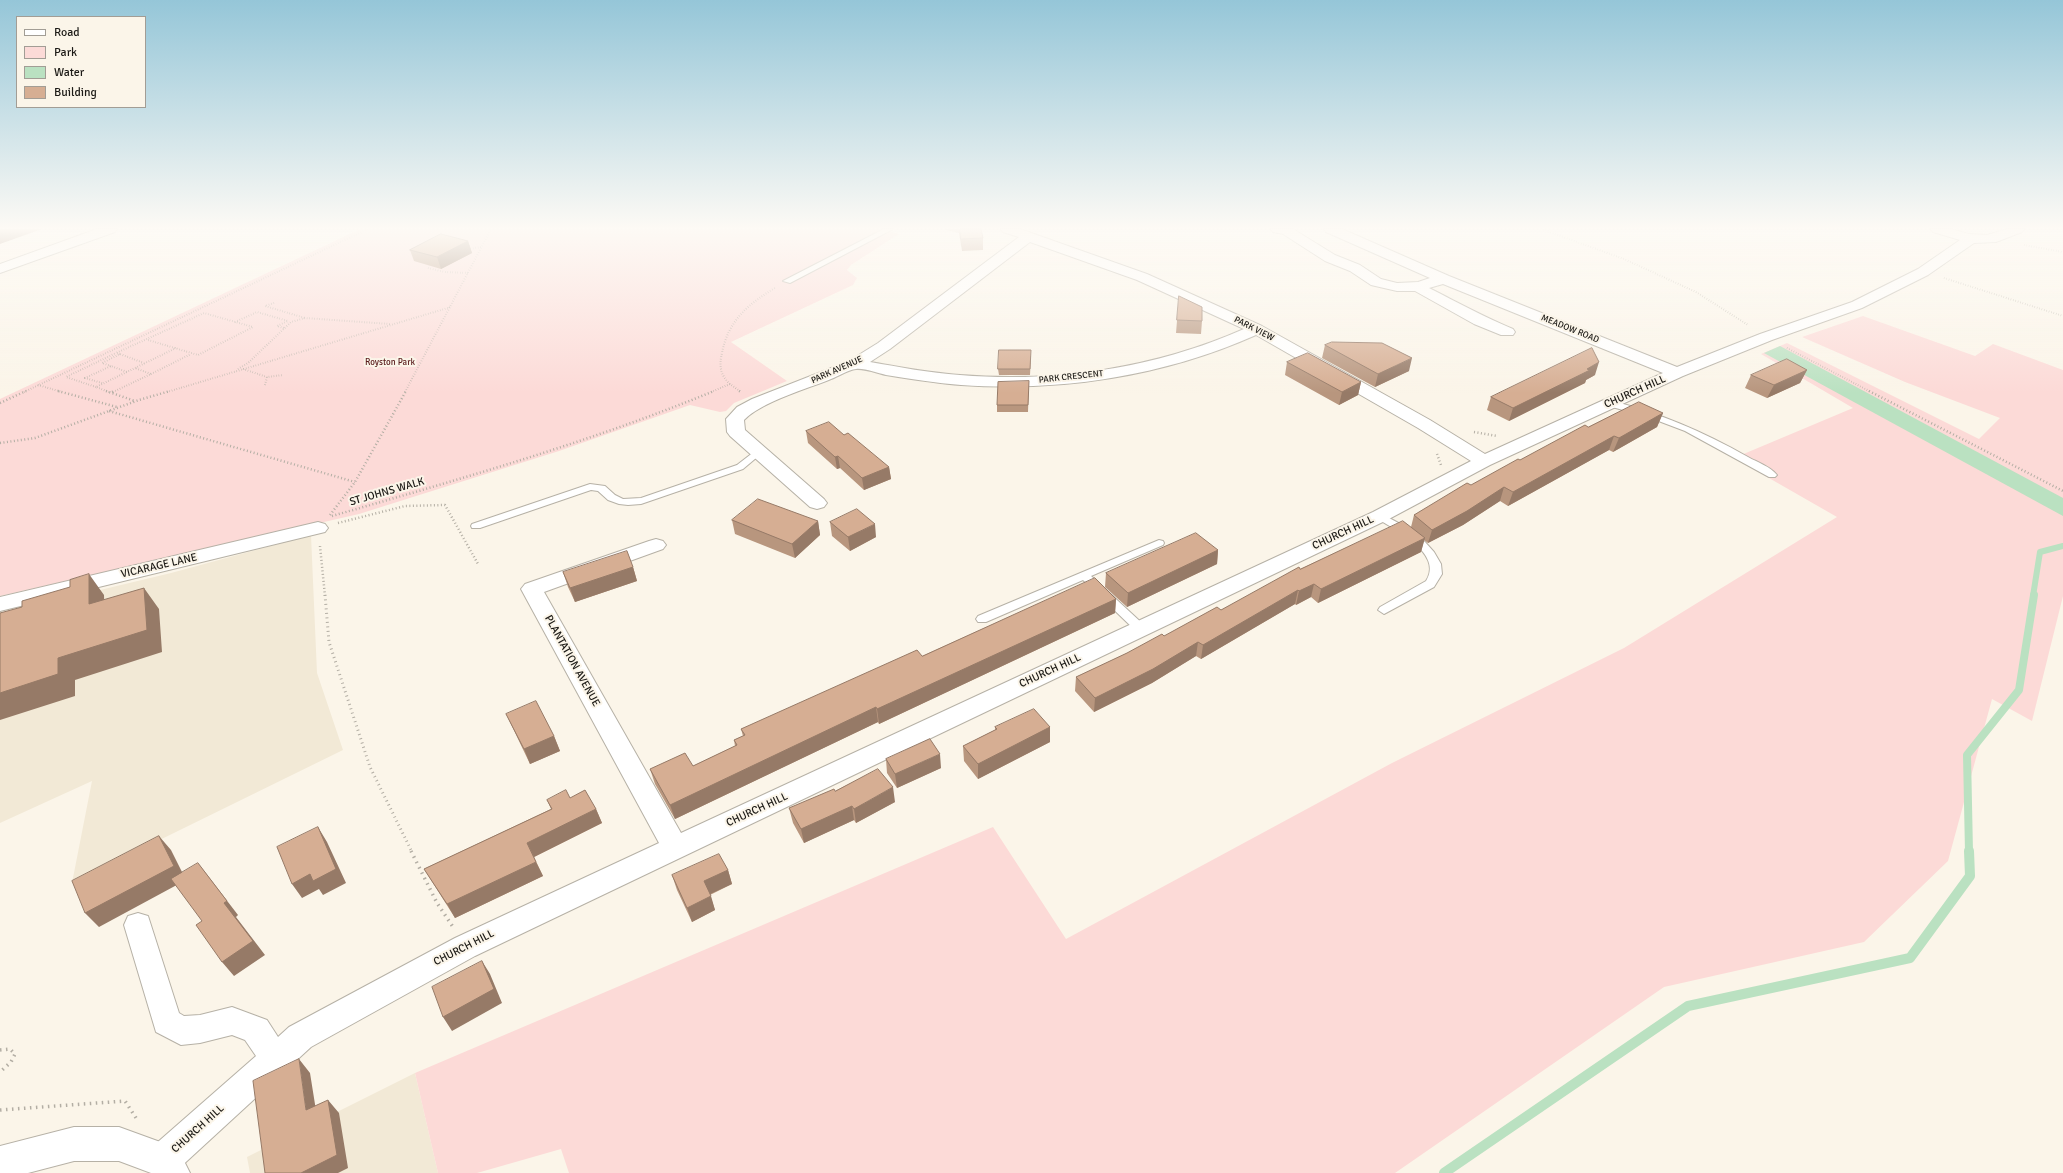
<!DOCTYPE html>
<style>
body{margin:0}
#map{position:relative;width:2063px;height:1173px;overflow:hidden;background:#fbf5e9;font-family:Signika,sans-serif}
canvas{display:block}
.legend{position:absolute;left:16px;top:16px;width:130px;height:92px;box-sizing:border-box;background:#fbf5e9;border:1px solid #a29d95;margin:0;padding:5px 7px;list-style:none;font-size:12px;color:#1c1a16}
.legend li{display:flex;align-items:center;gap:8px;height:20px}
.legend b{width:20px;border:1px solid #a29d95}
</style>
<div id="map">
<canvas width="2063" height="1173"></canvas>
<ul class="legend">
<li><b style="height:5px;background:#fff"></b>Road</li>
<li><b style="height:11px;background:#fcdad7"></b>Park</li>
<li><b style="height:11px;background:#bae1c1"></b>Water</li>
<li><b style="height:11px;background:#d6ae93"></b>Building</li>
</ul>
</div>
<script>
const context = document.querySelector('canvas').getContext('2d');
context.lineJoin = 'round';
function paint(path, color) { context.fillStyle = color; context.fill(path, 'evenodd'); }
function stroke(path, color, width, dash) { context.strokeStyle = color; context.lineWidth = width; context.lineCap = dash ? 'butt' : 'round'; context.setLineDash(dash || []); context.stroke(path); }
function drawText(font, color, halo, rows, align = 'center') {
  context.font = font + ' Signika,sans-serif'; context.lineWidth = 4; context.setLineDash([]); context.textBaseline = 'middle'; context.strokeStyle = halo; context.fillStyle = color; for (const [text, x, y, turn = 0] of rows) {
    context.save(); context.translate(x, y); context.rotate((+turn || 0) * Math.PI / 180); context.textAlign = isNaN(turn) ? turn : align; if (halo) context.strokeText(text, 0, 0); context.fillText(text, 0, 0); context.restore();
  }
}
paint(new Path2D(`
 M311 535 317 673 343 750 72 883 92 781 0 823V614L171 573Z
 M415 1073 438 1173H250L247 1157Z`), '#f2e9d6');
paint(new Path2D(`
 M360 229H878L899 234 851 265 847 270 857 278 853 285 731 342 787 381 734 403 726 411 720 412 690 405 559 451 359 514 0 596V399Z
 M1863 316 1975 356 1993 344 2063 370V596L2032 721 1992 699 1948 861 1864 942 1664 987 1395 1173H569L561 1149 477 1173H438L415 1073 993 827 1066 939 1392 763 1624 648 1837 517 1734 458 1853 408 1761 354 1787 343 1979 439 2000 418 1905 382 1802 337Z`), '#fcdad7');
paint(new Path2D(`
 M1780 346 2063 498V516L1764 353Z`), '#bae1c1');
stroke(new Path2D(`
 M2033 596 2040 552 2063 546`), '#bae1c1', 6);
stroke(new Path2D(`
 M1969 852 1967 755 2019 690 2034 595`), '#bae1c1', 8);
stroke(new Path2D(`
 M1444 1173 1688 1006 1910 958 1970 876 1969 851`), '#bae1c1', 10);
const service = new Path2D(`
 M884 229H893L790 283 783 281Z
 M1608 400C1660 413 1702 431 1748 457 1757 462 1771 467 1777 475L1775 477H1769L1685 431 1648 417 1605 405V401Z
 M759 448 762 449 764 451 762 453 743 469 641 504 628 505 619 504 608 500 598 491 591 490 480 528H472L471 526 472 524 590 484 605 486 615 495 623 499 641 498 737 465Z
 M1380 513 1402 525 1425 542 1434 552 1441 564 1442 574 1434 587 1384 614 1378 610 1380 607 1426 581C1444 554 1396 530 1376 518L1375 516 1376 514Z
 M1159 540 1163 541 1164 543 1163 545 1091 576 1144 625 1146 628 1144 631H1136L1083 580 986 622H978L976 619 978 616Z`);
const minor = new Path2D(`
 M1001 229H1020L1147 274 1262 326 1430 420 1485 454 1663 373 1443 284 1429 288C1457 302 1484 317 1513 329L1515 332 1513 335H1501L1474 324 1415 291H1397L1371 285 1350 271 1325 261 1283 234 1273 232 1271 229H1293L1335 255 1360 265 1381 279 1397 283 1418 282 1430 278 1326 232 1324 229H1342L1449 276 1677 367 1760 334 1852 302 1918 269 1960 240 1933 232 1931 229H1951L1969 234 1987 235 2007 229H2024L2022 232 1996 242 1974 243 1928 275 1862 308 1772 340 1683 376 1490 465 1387 520 475 956 311 1047 175 1172H151L146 1160 151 1148 256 1056 245 1040 232 1035 200 1043 181 1045 156 1032 124 925 128 916 138 913 148 916 179 1013 184 1016 200 1015 232 1007 267 1020 278 1037 289 1027 455 938 659 843 521 589 525 584 649 541 656 539 663 541 666 545 663 549 544 592 681 833 1373 512 1471 461 1418 428 1256 335C1164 376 1061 392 961 385 936 383 911 379 886 375 877 373 865 368 856 369 848 370 839 376 831 379 807 389 761 402 744 420L745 430 824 499 827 503 824 507 817 509 810 507 730 436 727 432 726 419 737 407 752 399 849 361 878 343 1019 237 1003 232ZM1030 242 1137 280 1244 329C1156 368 1056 383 960 375 929 373 900 367 870 362L890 349Z
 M318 522 325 524 328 528 325 532 0 611V597Z`);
const secondary = new Path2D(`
 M97 229H117L115 232 0 273V264Z
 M74 1127H119L163 1143 175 1148 184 1161 190 1173H151L119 1161H74L28 1173H0V1146Z`);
stroke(service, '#b6b1a6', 2);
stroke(minor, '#b6b1a6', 2);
stroke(secondary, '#b6b1a6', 2);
stroke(new Path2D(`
 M1541 229 1624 259 1696 292 1748 325
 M2024 245 2063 252
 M468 249 481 247
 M428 268 445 272 469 273
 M1944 278 2063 316
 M274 303 265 306 305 318
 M235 322 257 312 288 321 277 326 284 328
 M1787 348 1871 392
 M120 354 116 353 204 313 253 327 198 355 148 340
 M111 366 102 363 120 354 144 363
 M238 369 248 363 291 322 305 318 390 324
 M243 369 267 377
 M151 374 191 354
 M102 383 85 378 111 366 127 372
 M730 384C720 375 719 365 722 353 728 321 748 304 775 288
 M38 385 62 392
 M265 385 267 377 283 375
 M96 387 66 377 116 353
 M24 392 368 229
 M109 392 96 387 176 348
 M113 392 151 374 135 368
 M167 392 451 307
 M405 392 491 229
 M711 392 730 384 741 392`), '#b3aea4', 2, [0.5, 2]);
stroke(new Path2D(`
 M58 391 117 407
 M106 391 135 401
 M739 391 741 392
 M1869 391 2063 491
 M112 392 115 391
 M0 403 26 391
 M109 411 355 482
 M1474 432 1497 436
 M0 443 35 438 139 400 170 391
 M1437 454 1441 465
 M330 515 355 482 406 391
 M332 516C461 479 590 442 714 391
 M338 523 405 506 445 505 478 564
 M320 546 325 596`), '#b3aea4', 2.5, [1, 2.5]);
stroke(new Path2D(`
 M325 595 329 642 370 767 412 852`), '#b3aea4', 3, [1, 3.5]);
stroke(new Path2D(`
 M411 851 437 903 453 927
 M0 1050 10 1049 15 1054 11 1062 0 1072
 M0 1110 125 1101 138 1121`), '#b3aea4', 3.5, [1.5, 4.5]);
paint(service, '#fff');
paint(minor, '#fff');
paint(secondary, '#fff');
paint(new Path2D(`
 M943 229H982H981L983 238V250L962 251 959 233Z
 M468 241 472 253 441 269 414 261 410 250Z
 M1179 296 1202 321 1201 334 1176 333Z
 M1325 345 1409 371 1375 387 1322 358Z
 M1031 356 1030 375H999L998 369Z
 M1287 362 1361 382 1358 395 1339 405 1285 375Z
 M1807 370 1800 383 1767 398 1745 388 1751 375Z
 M1595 375 1586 380 1585 383 1509 421 1487 410 1491 397Z
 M1029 381 1028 412H997V405Z
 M1663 413 1657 427 1613 452 1609 450 1508 506 1500 501 1463 525 1428 543 1424 540 1421 552 1318 603 1311 597 1296 605 1295 604 1201 659 1196 656 1152 683 1094 712 1075 691 1076 677 1221 610 1300 569 1411 527 1414 515 1520 460 1588 427Z
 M806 431 844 435 889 467 891 479 864 490 840 468 837 469 808 443Z
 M732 520 818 521 820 535 795 558 735 534Z
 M830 522 876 537 850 551 832 536Z
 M1218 550 1217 564 1127 607 1105 587 1106 573Z
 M633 567 637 581 575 602 568 587 563 572Z
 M1116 599 1115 613 879 724 878 722 675 819 655 784 650 769 693 766 735 746 734 740 743 736 741 729 922 656Z
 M506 714 554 736 560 751 530 764Z
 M995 727H1050V742L978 779 964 761 963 746 995 730Z
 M886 759 941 768 897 788 887 773Z
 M570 798 596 809 602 823 534 857 543 876 455 918 424 869 551 809 547 800Z
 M895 802 856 823 854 820 804 843 793 823 789 808Z
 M728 870 732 884 710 895 715 910 692 922 677 890 672 875Z`), '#b8967e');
paint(new Path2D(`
 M0 229H42L0 244Z
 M468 241 472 253 441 269 437 257Z
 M1412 358 1409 371 1375 387 1378 374Z
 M1599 362 1595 375 1586 380 1585 383 1509 421 1513 408Z
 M1807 370 1800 383 1767 398 1774 385Z
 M1361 382 1358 395 1339 405 1342 392Z
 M1663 413 1657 427 1613 452 1619 438Z
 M1614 436 1609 450 1508 506 1513 492Z
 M838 456 840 468 837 469 835 457Z
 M889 467 891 479 864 490 862 478Z
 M1504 487 1500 501 1463 525 1428 543 1432 530Z
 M818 521 820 535 795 558 792 544Z
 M875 524 876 537 850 551 848 537Z
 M1425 538 1421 552 1318 603 1321 589Z
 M1218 550 1217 564 1127 607 1128 593Z
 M633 567 637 581 575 602 570 588Z
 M89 574 104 595 105 626 89 604Z
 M1314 584 1311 597 1296 605 1299 591Z
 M144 588 159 609 162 652 75 680V696L0 720V693L58 658Z
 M1298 590 1295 604 1201 659 1203 645Z
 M1116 599 1115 613 879 724 877 709Z
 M1198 642 1196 656 1152 683 1094 712 1095 698Z
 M876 707 878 722 675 819 670 805Z
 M1050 727V742L978 779V764Z
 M554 736 560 751 530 764 524 749Z
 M940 754 941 768 897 788 895 774Z
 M893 787 895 802 856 823 854 809Z
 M852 806 854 820 804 843 801 829Z
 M596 809 602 823 534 857 527 843Z
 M318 827 327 842 346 883 323 895 319 889 302 898 292 884Z
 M159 836 171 850 186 880 99 927 85 913Z
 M536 862 543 876 455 918 447 904Z
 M198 863 238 915 236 917 265 955 234 976 222 962 224 903Z
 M728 870 732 884 708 895 704 881Z
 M711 896 715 910 692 922 687 908Z
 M482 961 490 974 502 1003 452 1031 443 1017Z
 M299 1059 310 1073 318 1123 306 1110Z
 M328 1100 339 1113 348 1168 338 1173H301Z`), '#967a67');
const building = new Path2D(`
 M960 229H981L983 238 961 239Z
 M441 234 468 241 437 257 410 250Z
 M1179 296 1202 307V321L1177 320Z
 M1332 342 1382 343 1412 358 1378 374 1325 345Z
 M1592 348 1599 362 1587 369 1590 370 1513 408 1491 397Z
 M999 350H1031L1030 369H998Z
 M1308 353 1361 382 1342 392 1287 362Z
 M1787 359 1807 370 1774 385 1751 375Z
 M1029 381 1028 405H997L998 382Z
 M1639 402 1663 413 1619 438 1614 436 1513 492 1504 487 1467 511 1432 530 1414 515 1467 483 1471 485 1518 459 1520 460 1585 425 1588 427Z
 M829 422 844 435 848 433 889 467 862 478 838 456 835 457 806 431Z
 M758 499 818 521 792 544 732 520Z
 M857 509 875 524 848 537 830 522Z
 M1403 521 1425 538 1321 589 1314 584 1299 591 1298 590 1203 645 1198 642 1153 669 1095 698 1076 677 1127 653 1162 634 1164 636 1217 607 1221 610 1299 567 1300 569Z
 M1196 533 1218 550 1128 593 1106 573Z
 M627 551 633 567 570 588 563 572Z
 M89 574V604L144 588 147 630 58 658V674L0 693V613L22 607V601L70 587V580Z
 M1095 578 1116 599 877 709 876 707 670 805 650 769 685 753 693 766 737 745 734 740 745 735 741 729 917 650 922 656Z
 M536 701 554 736 524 749 506 714Z
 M1034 709 1050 727 978 764 963 746 997 729 995 727Z
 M930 739 940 754 895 774 886 759Z
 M878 769 893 787 854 809 852 806 801 829 789 808 834 789 835 791Z
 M566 790 570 798 585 790 596 809 527 843 536 862 447 904 424 869 552 809 547 800Z
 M318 827 336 869 313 881 310 874 292 884 277 847Z
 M159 836 174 866 85 913 72 881Z
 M719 854 728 870 704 881 711 896 687 908 672 875Z
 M198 863 227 901 224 903 253 941 222 962 196 925 202 921 171 879Z
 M482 961 494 989 443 1017 432 987Z
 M299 1059 306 1110 328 1100 337 1155 301 1173H265L253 1081Z`);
paint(building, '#d6ae93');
stroke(building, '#967a67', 1);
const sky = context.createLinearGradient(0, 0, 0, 393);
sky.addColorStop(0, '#95c6d8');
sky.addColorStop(0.58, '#fdfaf5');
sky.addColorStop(1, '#fdfaf500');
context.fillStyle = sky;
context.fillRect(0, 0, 2063, 393);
drawText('9px', '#1c1a16', '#fbf5e9', [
 ["PARK VIEW",1254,329,27],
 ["MEADOW ROAD",1570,329,22],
 ["PARK AVENUE",837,370,-24],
 ["PARK CRESCENT",1071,377,-6]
]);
drawText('9px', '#591c1c', '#fbf5e9', [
 ["Royston Park",390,363]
]);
drawText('11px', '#1c1a16', '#fbf5e9', [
 ["CHURCH HILL",1635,392,-24],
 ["ST JOHNS WALK",387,492,-16],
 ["CHURCH HILL",1343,533,-25],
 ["VICARAGE LANE",159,566,-13],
 ["PLANTATION AVENUE",572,661,61],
 ["CHURCH HILL",1050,671,-25],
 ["CHURCH HILL",757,810,-25],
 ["CHURCH HILL",464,948,-27],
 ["CHURCH HILL",198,1129,-42]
]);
</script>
